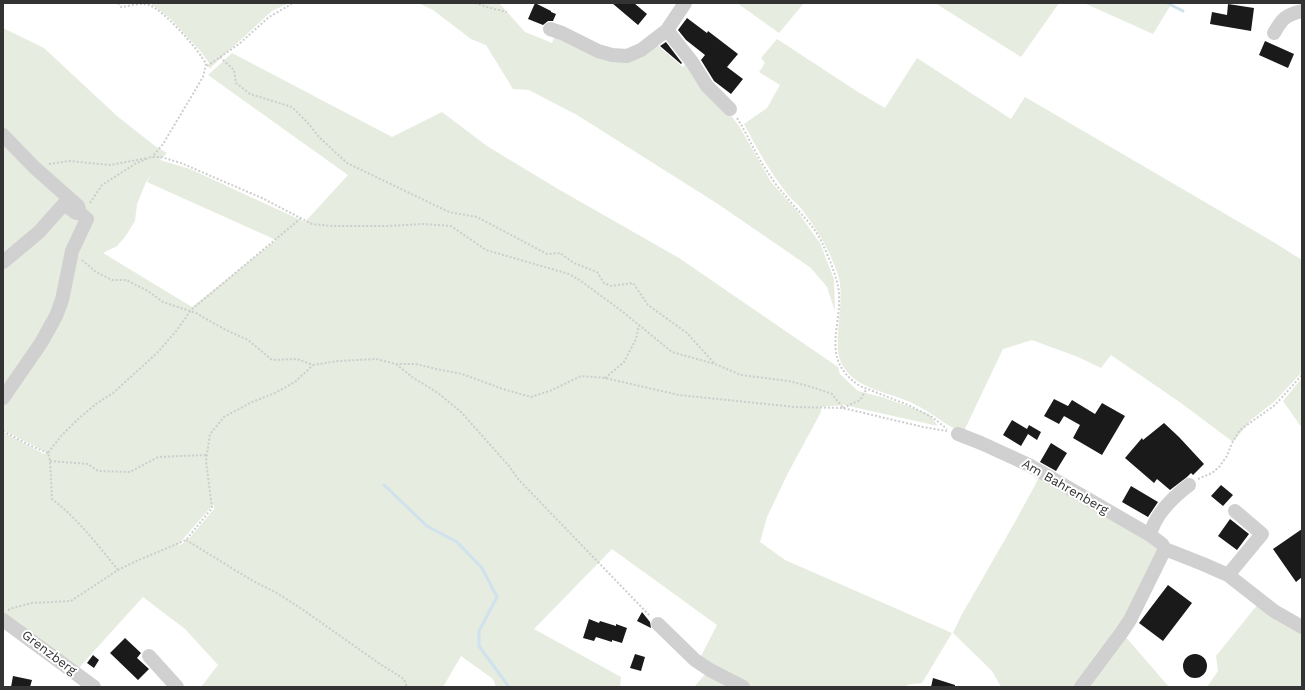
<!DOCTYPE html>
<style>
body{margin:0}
#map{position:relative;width:1305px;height:690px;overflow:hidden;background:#fff;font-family:"Work Sans",sans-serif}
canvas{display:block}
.frame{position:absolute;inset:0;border:4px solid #333;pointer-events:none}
</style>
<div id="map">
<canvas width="1305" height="690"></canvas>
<div class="frame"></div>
</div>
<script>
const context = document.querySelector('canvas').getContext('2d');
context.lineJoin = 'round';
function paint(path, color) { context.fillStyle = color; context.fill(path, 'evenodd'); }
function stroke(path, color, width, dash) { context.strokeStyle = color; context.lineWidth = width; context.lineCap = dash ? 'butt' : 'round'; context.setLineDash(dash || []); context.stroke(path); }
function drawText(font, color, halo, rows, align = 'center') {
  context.font = font + ' "Work Sans",sans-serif'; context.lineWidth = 4; context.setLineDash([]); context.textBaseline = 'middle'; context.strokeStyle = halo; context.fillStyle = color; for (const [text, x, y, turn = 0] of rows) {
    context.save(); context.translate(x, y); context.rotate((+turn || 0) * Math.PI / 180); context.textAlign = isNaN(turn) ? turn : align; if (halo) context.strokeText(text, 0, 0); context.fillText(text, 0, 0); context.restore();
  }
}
paint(new Path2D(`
 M150 3H289L272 11 209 69V63L202 53 171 19Z
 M418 3H499L525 32 552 43 556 32 612 58 656 44 683 67 687 61 730 114 739 126 771 182 797 211 820 243 834 279 835 311 827 287 811 268 718 204 577 115 529 90 513 89 486 45 471 39 433 10Z
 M737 3H804L779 33Z
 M935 3H1059L1021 57Z
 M1084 3H1172L1153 34Z
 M3 28 44 48 117 116 155 146 167 153 160 160 190 169 305 222 348 175 208 75 232 53 392 137 442 112 487 146 558 189 679 258 838 367 840 374 858 391 882 397 929 414 938 426 844 405 821 407V412L788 473 767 517 760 542 785 560 952 633 922 683 907 685V687H750L728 677 699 660 717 625 612 549 534 629 621 677 620 687H496L493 679 461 656 443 687H201L218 665 185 629 143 597 75 672 3 616V432L44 454 46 452 3 430V403L42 350 56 325 83 240 80 239 64 281 51 323 41 341 3 394V263L29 242 23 240 3 256ZM152 173 147 182 276 240 192 307 103 253 117 246 125 237 135 221 137 204 146 182ZM214 505V509L187 541 178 546 184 538 211 507Z
 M777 39 858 92 885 108 917 58 1011 119 1025 97 1275 243 1302 260V372L1275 401 1251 420 1233 442 1181 403 1111 355 1101 368 1078 357 1032 340 1003 349 963 433C945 425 931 412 914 404 891 392 860 391 844 368 829 346 847 303 838 275 830 250 816 228 800 207 795 202 789 197 785 191 769 170 756 147 744 124L767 108 780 85 759 72 765 63 761 58Z
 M1302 378V428L1283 401Z
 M1041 474 1155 542 1160 553 1133 607 1078 687H1001L992 671 953 633 961 616 1015 522Z
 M1258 604 1302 629V687H1207L1218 671 1216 656Z
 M1124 635 1169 687H1084Z
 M707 672 734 687H696L695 686Z`), '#e6ecdf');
stroke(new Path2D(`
 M1167 3 1183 11
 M384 485 427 526 457 542 482 568 497 597 479 631V646L509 687`), '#cfe2ee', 3);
paint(new Path2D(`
 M535 3 551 11V12L556 14 553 21H548L543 25 528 19Z
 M612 3H634L647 14 638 25Z
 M1228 4 1254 8 1251 31 1210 24 1212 12 1227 15Z
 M687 18 707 33 708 31 738 54 727 67 743 79 731 94 714 81 701 60 705 55 686 40 678 30Z
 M1265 41 1294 54 1288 68 1259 55Z
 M666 42 682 63 681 64 660 46Z
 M1054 399 1068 406 1072 400 1095 414 1102 403 1125 416 1102 455 1073 438 1080 425 1064 416 1059 424 1044 416Z
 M1012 420 1027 429 1029 425 1041 432 1037 440 1028 434 1021 446 1003 435Z
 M1164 423 1179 437 1204 464 1193 475 1191 473 1187 477 1170 490 1157 479 1154 483 1125 458 1142 438 1143 440Z
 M1051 443 1067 453 1056 471 1040 462Z
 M1221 485 1233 495 1223 506 1211 496Z
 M1131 486 1158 502 1148 517 1122 502Z
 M1230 519 1249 534 1237 550 1218 536Z
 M1302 529V577L1296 582 1273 549Z
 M1168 585 1192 603 1163 641 1139 623Z
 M642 612 650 622 651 628 637 621Z
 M589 619 599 623 600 621 616 626V624L627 628 622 643 612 640V642L596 637 594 641 583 638Z
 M125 638 141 653 137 658 149 669 138 680 110 653Z
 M1183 666a12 12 0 1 1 24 0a12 12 0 1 1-24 0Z
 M635 654 645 657 641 671 630 668Z
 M93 655 99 660 94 668 87 663Z
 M13 676 32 680 30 687H11Z
 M933 678 955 685V687H931Z`), '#1a1a1a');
stroke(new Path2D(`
 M118 3 121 7C130 6 141 2 149 5 164 10 199 50 206 64L203 77 163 144 152 157
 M475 3 490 8 507 12
 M220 57 234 70 236 83 250 94 292 107 308 123 319 137 347 163 449 212 477 217 547 254 560 253 574 263 597 272 604 283 611 286 633 283 648 305 687 333 714 363
 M207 66 239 44 269 17 293 3
 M737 118C748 135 755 154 767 171 772 179 778 188 785 195 795 208 807 219 816 232 824 244 835 272 838 286 845 324 817 358 860 386L908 405 932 417 947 429
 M49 164 69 161 110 165 148 158
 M90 203 102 185 135 164 151 157H161L181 163 234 186 262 198 312 224 332 226H387L424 224 451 226 486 250 569 274 581 281 623 312 672 352 715 364 741 375 789 381 815 388 832 394 843 408
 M82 260 96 272 112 280H126L148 291 163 302 196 313 224 329 248 340 272 360 297 359 313 365 338 361 376 359 396 364H416L436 369 462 374 503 389 531 397 552 390 581 376 605 378 679 395 795 407 843 408 923 427 947 431
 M396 364 412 377 438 393 461 412 509 466 519 480 650 616
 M605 378 624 362 636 339 639 325
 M843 408 860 400 866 390
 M3 431 31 446 48 453
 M50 461 88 464 98 471 130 472 158 457 207 455
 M1198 479 1212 473 1219 467 1227 456 1232 443 1240 430 1275 405 1302 375
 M186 540 253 581 275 592 299 607 380 664 404 679 407 687
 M118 570C98 545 77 518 52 499L50 461 48 453 61 436 77 420 96 404 113 393 157 353 177 330 191 310 300 219
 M8 610 13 608 32 603 71 601 118 570 132 563 186 540 212 508 206 461 210 434 224 417 252 402 275 393 295 382 313 365`), '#cdcdcd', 2, [2, 2]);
stroke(new Path2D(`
 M550 29 562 33 598 51 612 55 627 56 641 50 667 30 685 3
 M667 30 692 62 707 86 730 109
 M1274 33C1282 19 1285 15 1302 11
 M3 135 34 167 78 206 80 213 87 219 72 251 62 300 56 316 41 343 3 398
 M3 262 39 232 64 204 76 213H79
 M958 434 981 443 1029 465 1150 535 1162 544 1165 549 1203 564 1228 575 1274 611 1302 627
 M1150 535C1155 514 1172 498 1189 485
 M1228 575 1262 534 1235 511
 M3 620 94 687
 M658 624 695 660 710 670 743 687
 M149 656 177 687
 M1081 687 1122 632 1130 620 1165 549`), '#d0d0d0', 14);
drawText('13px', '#333', '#fff', [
 ["Am Bahrenberg",1065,487,30],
 ["Grenzberg",49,653,37]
]);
</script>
